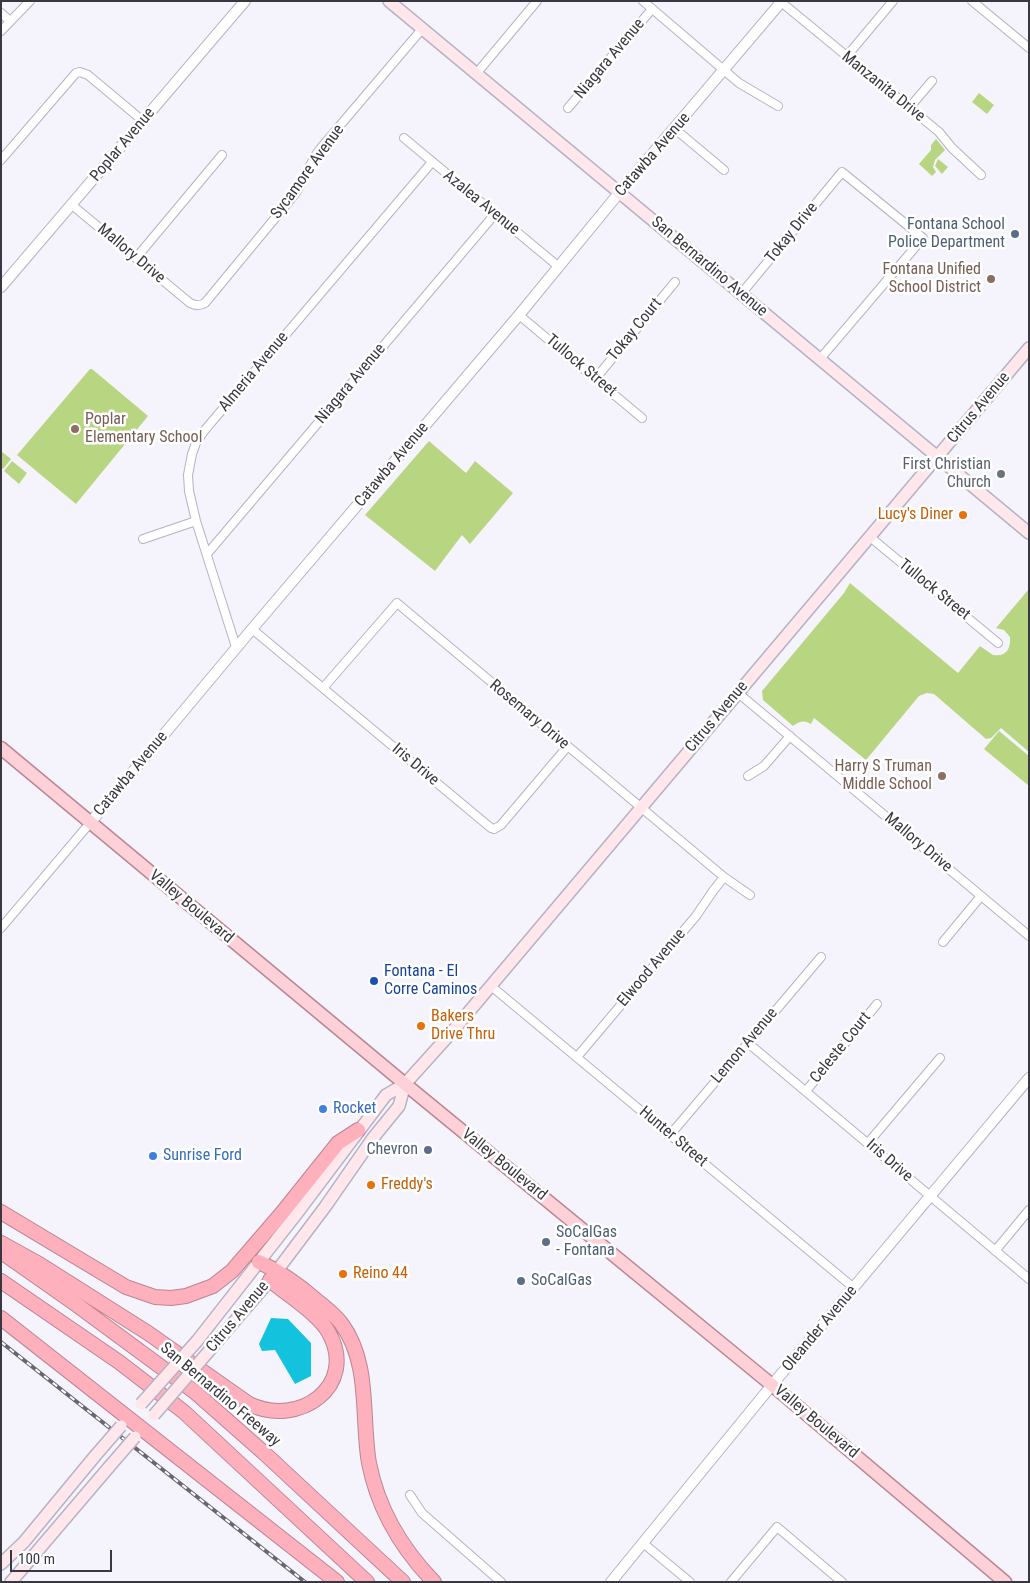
<!DOCTYPE html>
<style>
body{margin:0}
#map{position:relative;width:1030px;height:1583px;overflow:hidden;background:#f5f4fd;font-family:"Roboto Condensed",sans-serif}
canvas{display:block}
.frame{position:absolute;inset:0;border:2px solid #393840;pointer-events:none}
.scale{position:absolute;left:10px;top:1550px;width:102px;height:22px;box-sizing:border-box;border:2px solid #393840;border-top:0;padding-left:6px;font-size:15px;line-height:18px;white-space:nowrap;color:#393840;-webkit-text-stroke:4px #fff;paint-order:stroke}
</style>
<div id="map">
<canvas width="1030" height="1583"></canvas>
<div class="frame"></div>
<div class="scale">100 m</div>
</div>
<script>
const context = document.querySelector('canvas').getContext('2d');
context.lineJoin = 'round';
function paint(path, color) { context.fillStyle = color; context.fill(path, 'evenodd'); }
function stroke(path, color, width, dash) { context.strokeStyle = color; context.lineWidth = width; context.lineCap = dash ? 'butt' : 'round'; context.setLineDash(dash || []); context.stroke(path); }
function drawText(font, color, halo, rows, align = 'center') {
  context.font = font + ' "Roboto Condensed",sans-serif'; context.lineWidth = 5; context.setLineDash([]); context.textBaseline = 'middle'; context.strokeStyle = halo; context.fillStyle = color; for (const [text, x, y, turn = 0] of rows) {
    context.save(); context.translate(x, y); context.rotate((+turn || 0) * Math.PI / 180); context.textAlign = isNaN(turn) ? turn : align; if (halo) context.strokeText(text, 0, 0); context.fillText(text, 0, 0); context.restore();
  }
}
paint(new Path2D(`
 M979 93 994 105 987 114 972 102Z
 M936 139 945 150 935 160 933 167 936 172 932 176 919 164 931 150V145Z
 M938 159 948 167 942 174 935 166Z
 M90 369H92L148 416 76 504 17 455Z
 M429 441 466 473 475 461 513 493 470 544 462 535 435 571 365 515Z
 M1 451 11 459 3 469 1 467Z
 M12 461 27 473 19 484 4 471Z
 M850 583 958 673 980 646 993 655C1006 657 1011 649 1010 637L1004 630 996 628 1029 589V752L1001 728 991 738 986 739 934 694 927 693 919 696 866 760 814 718 811 724C804 720 800 721 793 726L763 700 762 691 844 593Z
 M999 731 1029 756V786L984 749Z`), '#b8d582');
paint(new Path2D(`
 M271 1318 288 1319 311 1343V1376L295 1384 275 1350 262 1351 259 1344Z`), '#13c3dd');
const minor = new Path2D(`
 M643 1 739 83 778 106
 M972 1 1029 48
 M781 2 939 132 952 148 981 175
 M1 13 10 21
 M1 31 30 1
 M846 57 893 1
 M476 74 537 1
 M568 108 652 9
 M909 108 932 81
 M675 129 724 170
 M404 138 559 267
 M1 160 76 73 80 72 88 75 143 121
 M72 205 190 303C196 306 200 306 205 303L295 194C305 180 309 163 320 149L422 29
 M136 258 222 155
 M741 294 842 172 923 238 820 359
 M519 315 642 418
 M596 378 675 282
 M870 537 998 643
 M143 539 196 521
 M207 554 495 214
 M252 629 491 828 494 829 501 825 567 747
 M236 647 196 521 189 491 188 475 192 454 196 443 204 431 432 162
 M323 688 397 603 724 877 750 895
 M738 693 1029 936
 M748 776 764 766 790 736
 M1 928 90 823
 M943 942 981 896
 M491 986 854 1288
 M748 1043 1029 1279
 M577 1057 696 916 713 891 724 877
 M806 1091 877 1004
 M670 1135 821 957
 M868 1143 940 1058
 M995 1251 1029 1210
 M410 1495 422 1513 501 1582
 M643 1543 690 1582
 M731 1582 777 1527 842 1582`);
const tertiary = new Path2D(`
 M1 287 245 1
 M90 823 252 629 519 315 619 193 782 1
 M611 1582 772 1385 1029 1078`);
const secondary = new Path2D(`
 M389 1 1029 533
 M197 1341 298 1212 386 1095 405 1084 451 1033 1029 348
 M209 1351 270 1280 325 1207 373 1138 399 1106 405 1084
 M1 1564 24 1542 95 1456
 M11 1582 109 1467`);
const primary = new Path2D(`
 M1 748 405 1084 772 1385 1005 1582`);
const motorway = new Path2D(`
 M1 1212 126 1287 155 1297 171 1298 186 1296 213 1286 232 1271 282 1213 338 1143 358 1130
 M1 1243 39 1264 148 1333 249 1404C299 1428 358 1386 329 1333 319 1314 286 1294 270 1280
 M3 1253 77 1305 195 1392 263 1452 403 1582
 M259 1262C281 1272 298 1284 316 1300 325 1307 334 1314 341 1323 371 1363 361 1417 369 1463 378 1509 402 1549 434 1582
 M1 1281 119 1362 184 1412 367 1582
 M1 1318 337 1582`);
stroke(minor, '#b5b2c5', 10);
stroke(tertiary, '#b5b2c5', 12);
stroke(secondary, '#b5b2c5', 14);
stroke(primary, '#b98691', 15);
stroke(motorway, '#b98691', 16);
stroke(minor, '#fff', 8);
stroke(tertiary, '#fff', 10);
stroke(secondary, '#ffe7eb', 11);
stroke(primary, '#fed0d7', 12);
stroke(motorway, '#feb0bc', 14);
const rail = new Path2D(`
 M1 1342 305 1582`);
stroke(rail, '#68676f', 4);
stroke(rail, '#fff', 2, [5.5]);
const secondaryBridge = new Path2D(`
 M141 1404 197 1341
 M154 1415 209 1351
 M95 1456 121 1426
 M109 1467 135 1437`);
stroke(secondaryBridge, '#b5b2c5', 14, []);
stroke(secondaryBridge, '#ffe7eb', 11);
for (const [x, y, r, color] of [
 [1015,234,5,"#5c6f8a"],
 [991,279,5,"#8d6e63"],
 [75,429,5,"#8d6e63"],
 [1001,474,5,"#6b7280"],
 [963,515,5,"#e8710a"],
 [942,776,5,"#8d6e63"],
 [374,981,5,"#1a4fb4"],
 [421,1026,5,"#e8710a"],
 [323,1109,5,"#3f7fe0"],
 [428,1150,5,"#5c6f8a"],
 [153,1156,5,"#3f7fe0"],
 [371,1185,5,"#e8710a"],
 [546,1242,5,"#5c6f8a"],
 [343,1274,5,"#e8710a"],
 [521,1281,5,"#5c6f8a"]
]) { const dot = new Path2D(); dot.arc(x, y, r, 0, 2 * Math.PI); context.fillStyle = color; context.fill(dot); stroke(dot, '#fff', 2); }
drawText('16px', '#393840', '#fff', [
 ["Niagara Avenue",610,59,-50],
 ["Manzanita Drive",883,87,39],
 ["Poplar Avenue",123,145,-50],
 ["Catawba Avenue",653,155,-49],
 ["Sycamore Avenue",308,172,-54],
 ["Azalea Avenue",481,203,39],
 ["Tokay Drive",792,233,-51],
 ["Mallory Drive",131,254,40],
 ["San Bernardino Avenue",709,267,40],
 ["Tokay Court",635,330,-51],
 ["Tullock Street",581,366,40],
 ["Almeria Avenue",254,372,-50],
 ["Niagara Avenue",351,384,-50],
 ["Citrus Avenue",979,408,-50],
 ["Catawba Avenue",392,465,-50],
 ["Tullock Street",934,590,39],
 ["Rosemary Drive",529,715,40],
 ["Citrus Avenue",717,717,-50],
 ["Iris Drive",415,765,40],
 ["Catawba Avenue",131,774,-50],
 ["Mallory Drive",918,843,40],
 ["Valley Boulevard",191,907,40],
 ["Elwood Avenue",652,968,-50],
 ["Lemon Avenue",745,1046,-50],
 ["Celeste Court",841,1048,-51],
 ["Hunter Street",673,1137,40],
 ["Iris Drive",889,1161,41],
 ["Valley Boulevard",504,1165,39],
 ["Citrus Avenue",238,1317,-50],
 ["Oleander Avenue",820,1329,-50],
 ["San Bernardino Freeway",220,1395,40],
 ["Valley Boulevard",816,1422,40]
]);
drawText('16px', '#4e5e75', '#fff', [
 ["Fontana School",1005,225],
 ["Police Department",1005,243],
 ["Chevron",418,1150],
 ["SoCalGas",556,1233,"left"],
 ["- Fontana",556,1251,"left"],
 ["SoCalGas",531,1281,"left"]
], 'right');
drawText('16px', '#785e54', '#fff', [
 ["Fontana Unified",981,270],
 ["School District",981,288],
 ["Poplar",85,420,"left"],
 ["Elementary School",85,438,"left"],
 ["Harry S Truman",932,767],
 ["Middle School",932,785]
], 'right');
drawText('16px', '#5b616d', '#fff', [
 ["First Christian",991,465],
 ["Church",991,483]
], 'right');
drawText('16px', '#c56008', '#fff', [
 ["Lucy's Diner",953,515,"right"],
 ["Bakers",431,1017],
 ["Drive Thru",431,1035],
 ["Freddy's",381,1185],
 ["Reino 44",353,1274]
], 'left');
drawText('16px', '#164399', '#fff', [
 ["Fontana - El",384,972],
 ["Corre Caminos",384,990]
], 'left');
drawText('16px', '#366cbe', '#fff', [
 ["Rocket",333,1109],
 ["Sunrise Ford",163,1156]
], 'left');
</script>
